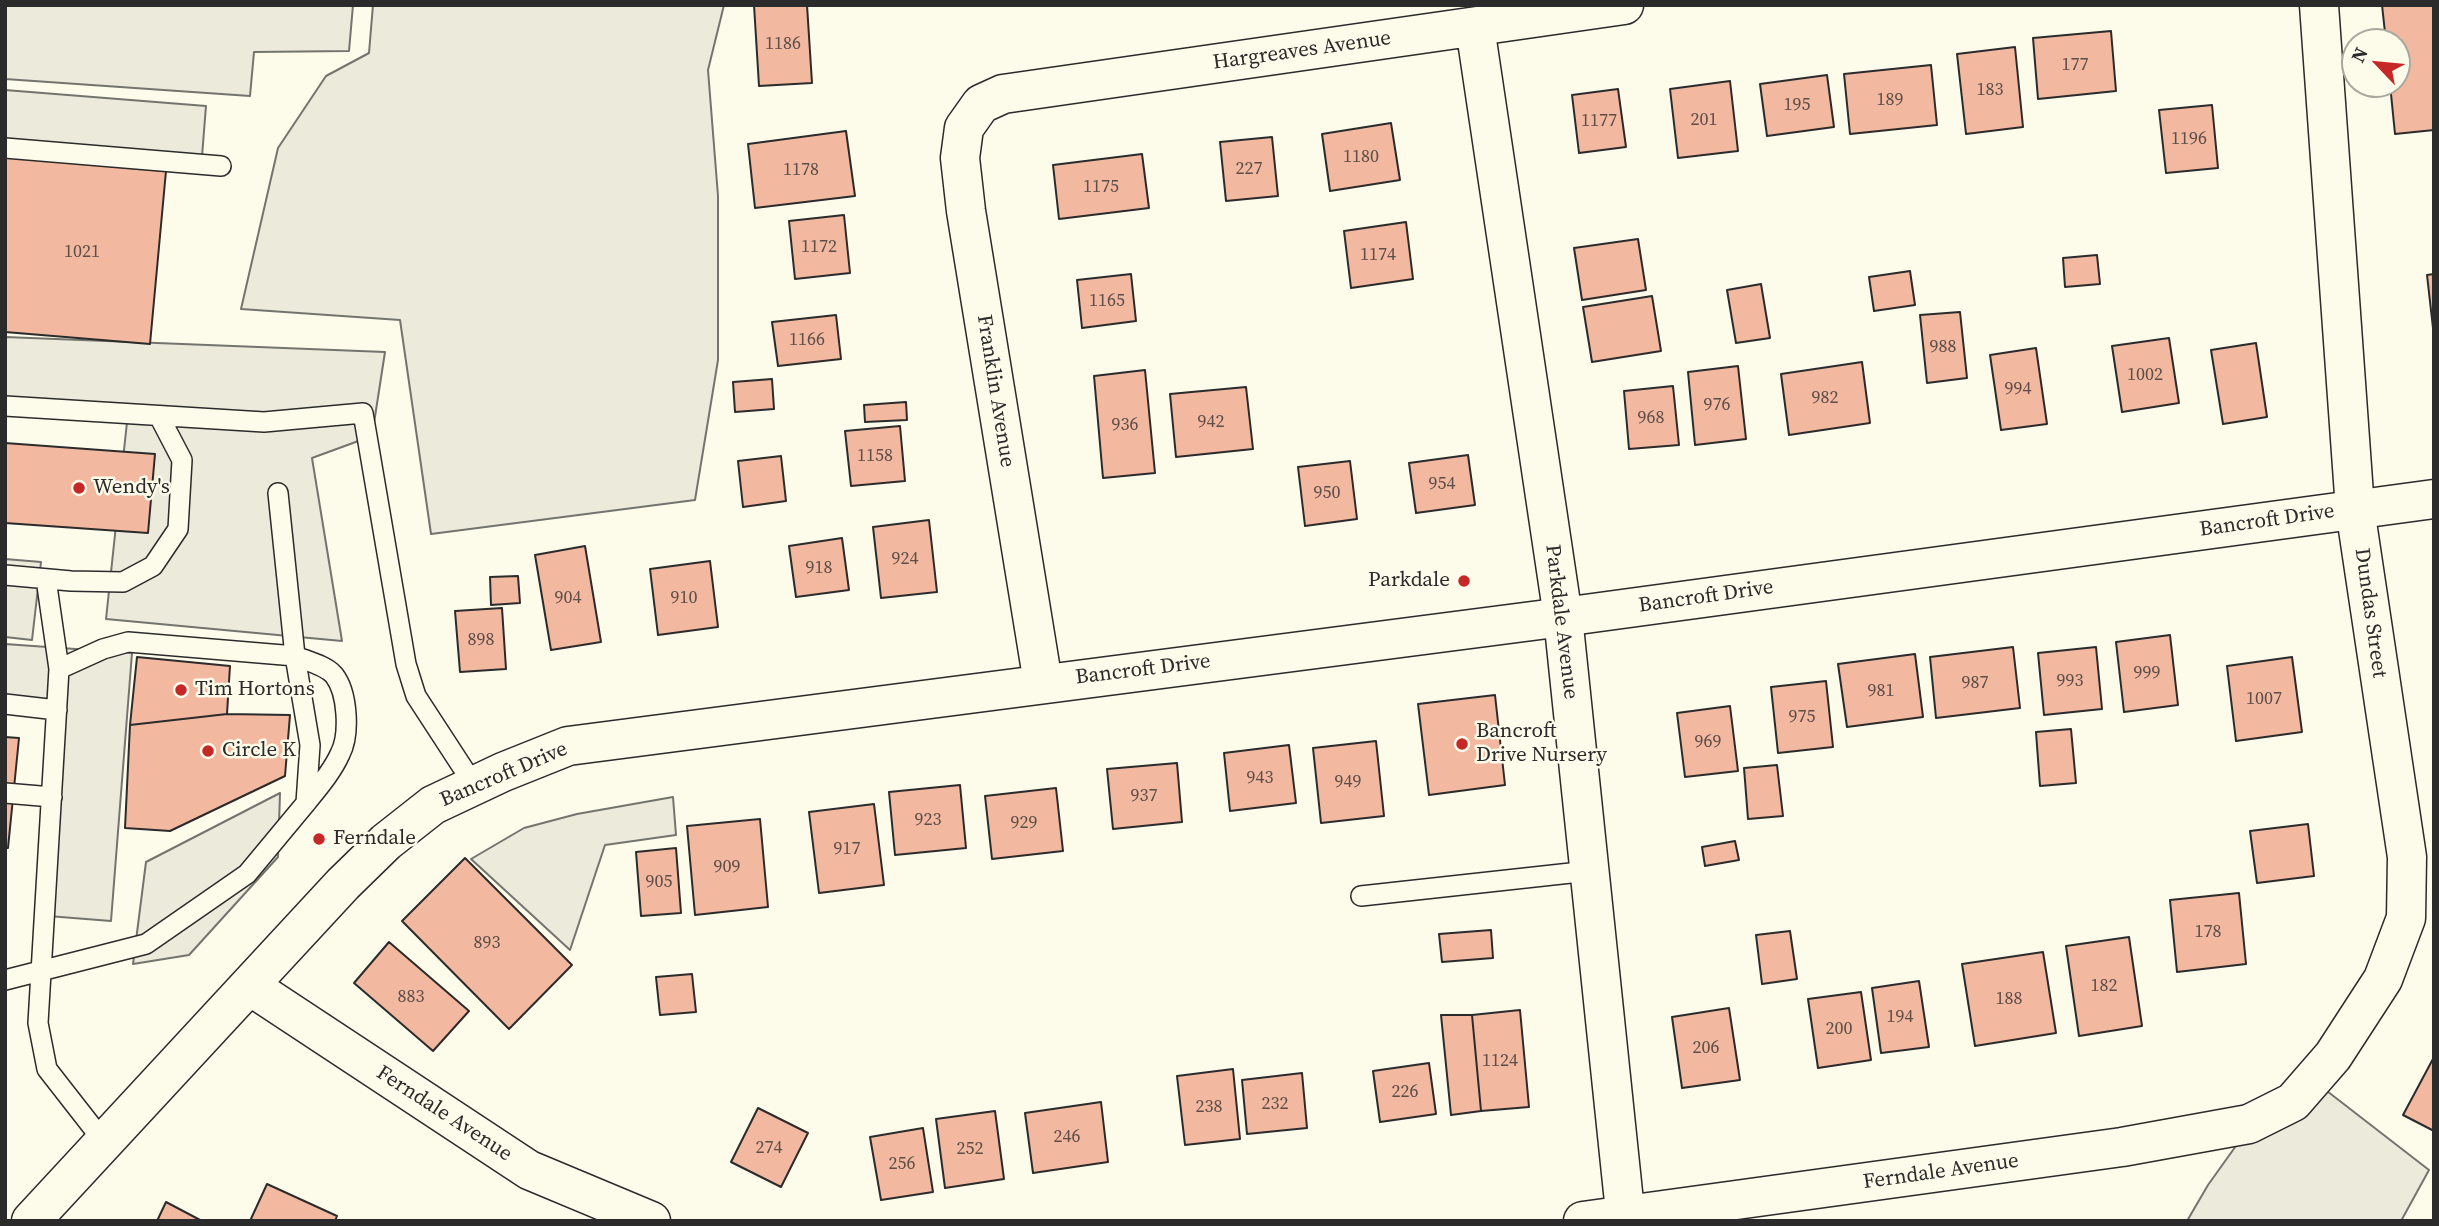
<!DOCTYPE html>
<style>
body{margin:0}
#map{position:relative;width:2439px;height:1226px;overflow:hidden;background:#fdfbea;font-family:"Source Serif 4",serif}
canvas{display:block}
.frame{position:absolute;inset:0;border:7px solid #2b2b2b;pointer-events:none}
.north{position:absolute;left:2341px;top:28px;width:70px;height:70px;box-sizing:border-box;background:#fdfbea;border:2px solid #a9a89e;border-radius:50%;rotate:296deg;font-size:19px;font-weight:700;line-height:28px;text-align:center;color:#2b2b2b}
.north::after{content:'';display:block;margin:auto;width:24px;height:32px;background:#c62828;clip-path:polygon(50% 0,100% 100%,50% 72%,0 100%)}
</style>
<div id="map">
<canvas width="2439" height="1226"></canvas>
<div class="frame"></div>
<div class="north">N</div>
</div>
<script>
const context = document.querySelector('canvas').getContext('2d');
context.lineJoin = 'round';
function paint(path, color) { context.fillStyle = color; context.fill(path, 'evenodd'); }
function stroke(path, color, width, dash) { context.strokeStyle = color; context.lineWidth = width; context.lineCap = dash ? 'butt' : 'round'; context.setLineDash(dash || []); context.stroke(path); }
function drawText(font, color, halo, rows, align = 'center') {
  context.font = font + ' "Source Serif 4",serif'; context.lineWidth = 5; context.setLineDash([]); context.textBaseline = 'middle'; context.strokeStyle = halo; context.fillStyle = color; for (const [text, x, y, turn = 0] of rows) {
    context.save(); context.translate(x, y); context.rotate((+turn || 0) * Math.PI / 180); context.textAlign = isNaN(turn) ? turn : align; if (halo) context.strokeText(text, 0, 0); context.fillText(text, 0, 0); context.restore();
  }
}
const green = new Path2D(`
 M373 5H724L708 70 718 196V360L695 500 431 534 400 320 241 309 278 148 326 76 369 53Z
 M2314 1081 2429 1170 2401 1221H2187L2208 1185 2248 1129Z`);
paint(green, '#ecebdb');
stroke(green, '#74746e', 2);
const parking = new Path2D(`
 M5 5H353L349 51 254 52 250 96 5 79Z
 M5 90 206 106 201 169 5 154Z
 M5 337 385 352 372 436 312 458 342 641 106 619 127 422 5 413Z
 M5 559 41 562 32 640 5 637Z
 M5 644 132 653 111 921 48 916 63 703 5 699Z
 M280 793 278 857 189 955 133 964 146 862Z
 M673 797 676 835 605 845 570 950 471 859 524 828 577 814Z`);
paint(parking, '#eceadb');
stroke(parking, '#74746e', 2);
const building = new Path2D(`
 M754 5H807L812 83 759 86Z
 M2382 5H2434V130L2395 134 2390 84H2397V42H2386Z
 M2111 31 2116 91 2038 99 2033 38Z
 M2015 47 2023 127 1966 134 1957 54Z
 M1931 65 1937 125 1850 134 1844 74Z
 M1827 75 1834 127 1767 136 1760 84Z
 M1730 81 1738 151 1678 158 1670 89Z
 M1618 89 1626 147 1579 153 1572 95Z
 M2212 105 2218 168 2166 173 2159 110Z
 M1391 123 1400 180 1330 191 1322 134Z
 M846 131 855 196 755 208 748 144Z
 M1272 137 1278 196 1226 201 1220 142Z
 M1142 154 1149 208 1059 219 1053 165Z
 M5 157 166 171 150 344 5 332Z
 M844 215 850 273 795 279 789 221Z
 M1406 222 1413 279 1351 288 1344 231Z
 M1638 239 1646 290 1582 300 1574 248Z
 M2097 255 2100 284 2065 287 2063 258Z
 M1910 271 1915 305 1874 311 1869 277Z
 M1131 274 1136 321 1082 328 1077 280Z
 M2434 274V337L2427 275Z
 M1761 284 1770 338 1736 343 1727 290Z
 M1652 296 1661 351 1592 362 1583 307Z
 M1960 312 1967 378 1927 383 1920 315Z
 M836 315 841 359 778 366 772 322Z
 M2169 338 2179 403 2122 412 2112 346Z
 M2256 343 2267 417 2223 424 2211 350Z
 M2036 348 2047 424 2001 430 1990 355Z
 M1862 362 1870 423 1789 435 1781 374Z
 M1738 366 1746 439 1695 445 1688 372Z
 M1145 370 1155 473 1103 478 1094 376Z
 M772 379 774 409 735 412 733 382Z
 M1673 386 1679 445 1629 449 1624 391Z
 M1246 387 1253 449 1176 457 1170 394Z
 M906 402 907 420 865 422 864 405Z
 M900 426 905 481 851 486 845 431Z
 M5 443 155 454 148 533 5 523Z
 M1468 455 1475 505 1416 513 1409 463Z
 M781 456 786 501 743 507 738 461Z
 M1350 461 1357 519 1305 526 1298 467Z
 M929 520 937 592 881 598 873 527Z
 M842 538 849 590 796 597 789 546Z
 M585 546 601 642 551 650 535 555Z
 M710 561 718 627 658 635 650 569Z
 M518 576 520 603 491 605 490 577Z
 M502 608 506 669 460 672 455 611Z
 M2170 635 2178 705 2124 712 2116 642Z
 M2013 647 2020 708 1936 718 1930 657Z
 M2096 647 2102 709 2044 715 2038 653Z
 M1915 654 1923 717 1847 727 1838 664Z
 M137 657 230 666 227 714 130 725Z
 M2292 657 2302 732 2236 741 2227 666Z
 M1826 681 1833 747 1778 753 1771 687Z
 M1495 695 1505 785 1429 795 1418 704Z
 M1730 706 1738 771 1685 777 1677 713Z
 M227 714 290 715 285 776 170 831 125 828 130 725Z
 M2071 729 2076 783 2040 786 2036 732Z
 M5 737 19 738 8 848H5Z
 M1376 741 1384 816 1321 823 1313 748Z
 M1289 745 1296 803 1230 811 1224 753Z
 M1177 763 1182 822 1113 829 1107 769Z
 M1777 765 1783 816 1748 819 1744 768Z
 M960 785 966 848 895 855 889 792Z
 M1056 788 1063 851 992 859 985 796Z
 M874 804 884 885 819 893 809 812Z
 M760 819 768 907 695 915 687 826Z
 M2308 824 2314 876 2257 883 2250 831Z
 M1735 841 1739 860 1705 866 1702 847Z
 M676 848 681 913 641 916 636 852Z
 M465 858 572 965 509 1029 402 921Z
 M2239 893 2246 964 2177 972 2170 900Z
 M1491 930 1493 958 1442 962 1439 934Z
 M1790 931 1797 979 1762 984 1756 935Z
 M2129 937 2142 1026 2079 1036 2066 946Z
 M389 942 469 1011 433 1051 354 983Z
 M2043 952 2056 1033 1975 1046 1962 964Z
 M692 974 696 1012 660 1015 656 977Z
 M1919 981 1929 1047 1881 1053 1872 988Z
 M1861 992 1871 1060 1818 1068 1808 999Z
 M1729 1008 1740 1080 1682 1088 1672 1017Z
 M1520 1010 1529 1107 1481 1111 1472 1015Z
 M1441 1015H1472L1481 1111 1451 1115Z
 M2434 1057V1131L2403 1115Z
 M1429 1063 1436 1114 1380 1122 1373 1071Z
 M1233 1069 1240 1139 1185 1145 1177 1076Z
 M1302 1073 1307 1128 1247 1134 1242 1080Z
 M1101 1102 1108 1162 1033 1173 1025 1113Z
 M758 1108 808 1133 781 1187 731 1162Z
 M995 1111 1004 1179 945 1188 936 1119Z
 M923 1128 933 1192 881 1200 870 1137Z
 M267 1184 337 1216 335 1221H250Z
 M166 1202 202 1221H157Z`);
paint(building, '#f2b8a0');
stroke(building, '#2b2b2b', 2);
const lane = new Path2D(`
 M5 148 221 166
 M5 406 264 422 363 413 406 664 416 696 474 785
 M5 575 71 581 123 582 153 566 178 529 182 460 159 416
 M46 579 59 669 38 1023 47 1069 104 1142
 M59 669 103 649 128 642 295 656C307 661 325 665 334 675 348 693 350 735 340 754 332 772 318 788 306 803
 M5 704 57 710
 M5 793 52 797
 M1361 896 1589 871
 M5 980 146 944 247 874 306 803 310 745 295 656 278 493`);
const street = new Path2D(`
 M1475 27 1563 617 1626 1221
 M1043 683 966 211 960 158 964 128 981 104 1003 94 1624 5
 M250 986 529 1170 651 1221
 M1583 1221 2122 1147 2249 1124 2293 1102 2333 1056 2383 979 2406 918 2407 857 2355 509 2319 5`);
const secondary = new Path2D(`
 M31 1221 343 884 386 842 433 805 503 772 568 746 1563 617 2434 499`);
stroke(lane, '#2b2b2b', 22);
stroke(street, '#2b2b2b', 41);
stroke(secondary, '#2b2b2b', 41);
stroke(lane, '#fdfbea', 19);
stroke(street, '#fdfbea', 38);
stroke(secondary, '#fdfbea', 38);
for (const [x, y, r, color] of [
 [79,488,7,"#c62828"],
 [1464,581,7,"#c62828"],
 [181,690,7,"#c62828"],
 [1462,744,7,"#c62828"],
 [208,751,7,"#c62828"],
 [319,839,7,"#c62828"]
]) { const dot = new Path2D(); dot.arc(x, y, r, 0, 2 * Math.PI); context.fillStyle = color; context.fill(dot); stroke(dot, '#fdfbea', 2.5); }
drawText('18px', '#5d4e48', null, [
 ["1186",783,44],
 ["177",2075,65],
 ["183",1990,90],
 ["189",1890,100],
 ["195",1797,105],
 ["201",1704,120],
 ["1177",1599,121],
 ["1196",2189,139],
 ["1180",1361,157],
 ["227",1249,169],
 ["1178",801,170],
 ["1175",1101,187],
 ["1172",819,247],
 ["1021",82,252],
 ["1174",1378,255],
 ["1165",1107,301],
 ["1166",807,340],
 ["988",1943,347],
 ["1002",2145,375],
 ["994",2018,389],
 ["982",1825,398],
 ["976",1717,405],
 ["968",1651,418],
 ["942",1211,422],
 ["936",1125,425],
 ["1158",875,456],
 ["954",1442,484],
 ["950",1327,493],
 ["924",905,559],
 ["918",819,568],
 ["904",568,598],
 ["910",684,598],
 ["898",481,640],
 ["999",2147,673],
 ["993",2070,681],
 ["987",1975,683],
 ["981",1881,691],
 ["1007",2264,699],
 ["975",1802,717],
 ["969",1708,742],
 ["943",1260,778],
 ["949",1348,782],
 ["937",1144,796],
 ["923",928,820],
 ["929",1024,823],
 ["917",847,849],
 ["909",727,867],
 ["905",659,882],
 ["178",2208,932],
 ["893",487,943],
 ["182",2104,986],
 ["883",411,997],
 ["188",2009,999],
 ["194",1900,1017],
 ["200",1839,1029],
 ["206",1706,1048],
 ["1124",1500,1061],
 ["226",1405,1092],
 ["232",1275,1104],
 ["238",1209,1107],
 ["246",1067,1137],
 ["274",769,1148],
 ["252",970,1149],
 ["256",902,1164]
]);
drawText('21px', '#2b2b2b', '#fdfbea', [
 ["Hargreaves Avenue",1302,51,-8],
 ["Franklin Avenue",995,391,81],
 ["Bancroft Drive",2267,521,-8],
 ["Bancroft Drive",1706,597,-8],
 ["Dundas Street",2370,613,82],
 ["Parkdale Avenue",1561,622,83],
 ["Bancroft Drive",1143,670,-7],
 ["Bancroft Drive",504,775,-23],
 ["Ferndale Avenue",444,1114,33],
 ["Ferndale Avenue",1941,1172,-8]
]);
drawText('21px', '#2b2b2b', '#fdfbea', [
 ["Wendy's",93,488],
 ["Parkdale",1450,581,"right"],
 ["Tim Hortons",195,690],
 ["Bancroft",1476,732],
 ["Drive Nursery",1476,756],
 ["Circle K",222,751],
 ["Ferndale",333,839]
], 'left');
</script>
